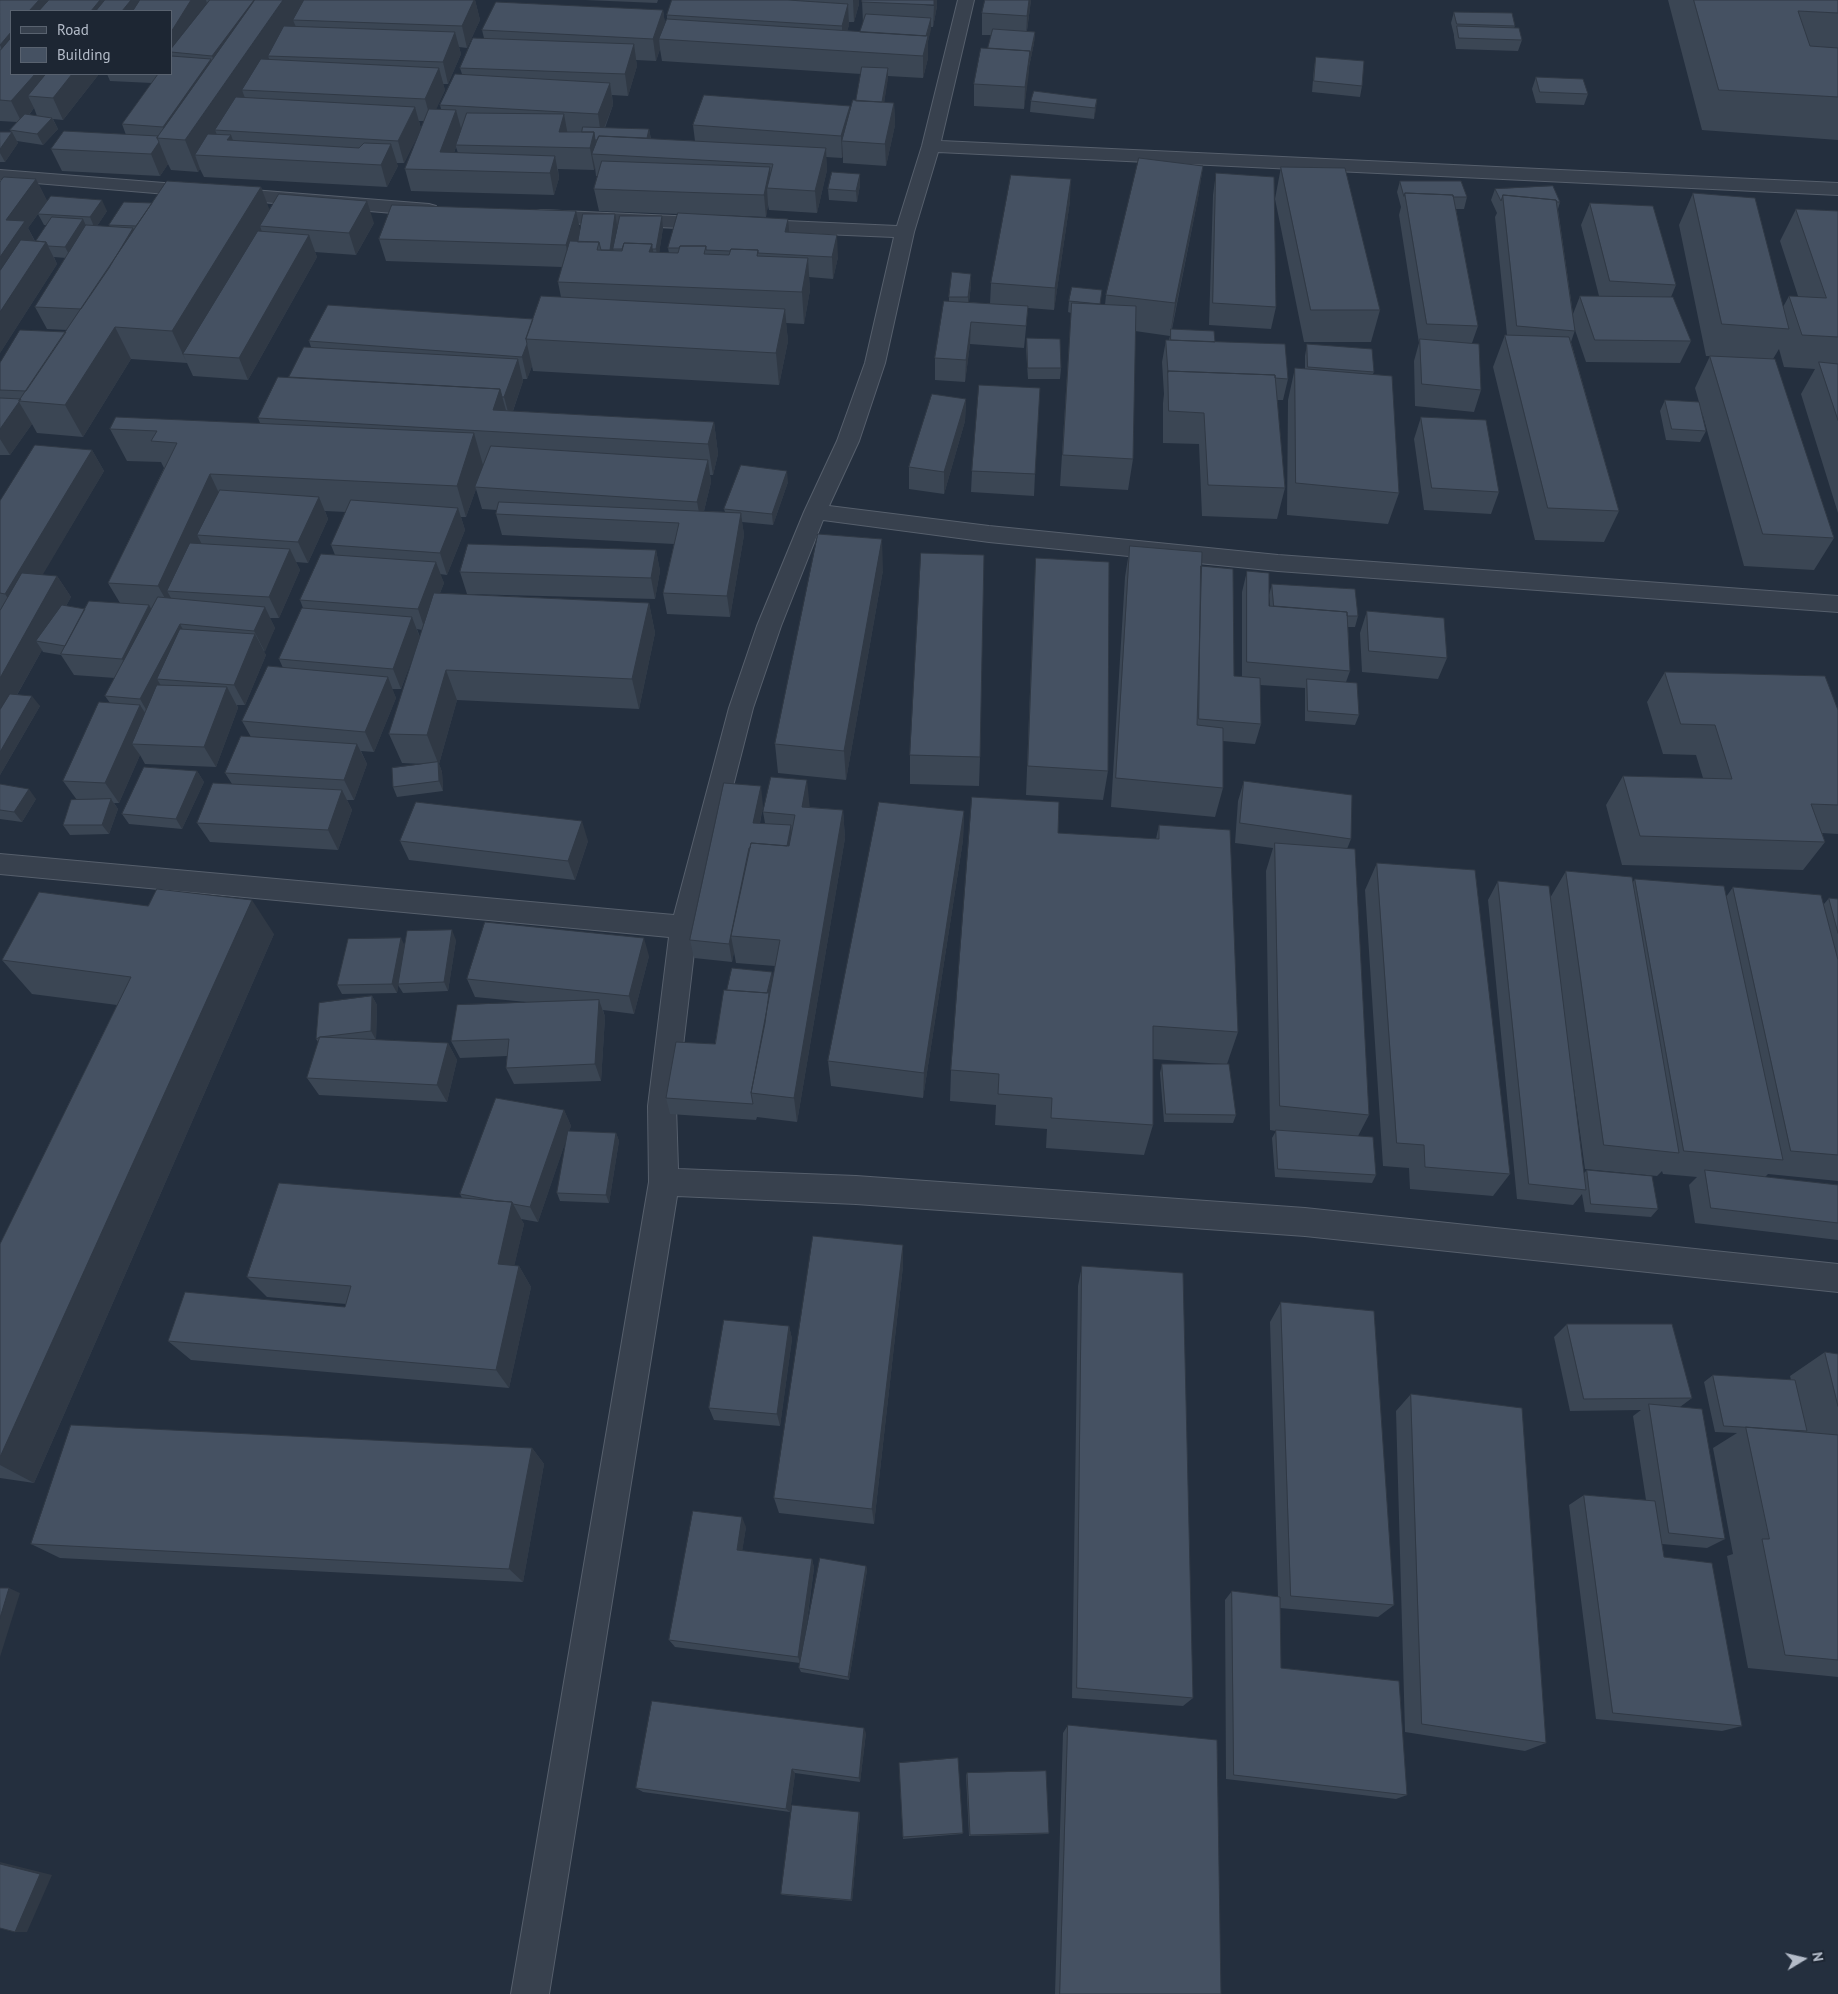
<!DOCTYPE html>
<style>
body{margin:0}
#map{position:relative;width:1838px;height:1994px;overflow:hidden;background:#242f3e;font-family:"PT Sans",sans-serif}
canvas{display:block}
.legend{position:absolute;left:10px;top:10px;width:162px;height:65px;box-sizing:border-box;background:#1d2633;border:1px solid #59626f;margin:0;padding:6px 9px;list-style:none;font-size:15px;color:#b4bcc9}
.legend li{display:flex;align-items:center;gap:10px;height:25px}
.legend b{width:25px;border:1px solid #59626f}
.north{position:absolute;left:1778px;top:1934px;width:50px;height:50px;-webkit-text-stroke:4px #1d2633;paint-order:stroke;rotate:81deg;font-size:14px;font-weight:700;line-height:20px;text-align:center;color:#b4bcc9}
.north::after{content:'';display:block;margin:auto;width:18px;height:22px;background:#b4bcc9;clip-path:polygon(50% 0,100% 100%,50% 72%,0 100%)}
</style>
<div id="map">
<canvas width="1838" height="1994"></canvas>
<ul class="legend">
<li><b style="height:6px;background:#38414e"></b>Road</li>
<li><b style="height:14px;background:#455162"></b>Building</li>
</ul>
<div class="north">N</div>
</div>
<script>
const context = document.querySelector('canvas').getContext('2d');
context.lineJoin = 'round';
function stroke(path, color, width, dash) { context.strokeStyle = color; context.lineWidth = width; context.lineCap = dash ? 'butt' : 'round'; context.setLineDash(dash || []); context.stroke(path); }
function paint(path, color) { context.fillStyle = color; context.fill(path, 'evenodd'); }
const street = new Path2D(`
 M958 0H974L941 141 1838 183V195L938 152 914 232 885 363 859 441 829 506 989 526 1278 555 1838 596V612L1278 571 989 542 823 520 781 626 753 708 697 927 676 1106 678 1169 856 1176 1305 1208 1838 1264V1292L1305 1236 856 1204 677 1196 549 1994H511L649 1182 648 1106 669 937 0 874V854L674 915 729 708 757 626 804 512 837 441 865 363 894 237 540 222 533 220 531 216 533 212 540 210 897 226 922 146Z
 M0 170 429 204 436 206 438 210 436 214 429 216 0 180Z`);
stroke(street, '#565f6c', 2);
paint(street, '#38414e');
paint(new Path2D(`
 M0 0H475L480 20 467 48 459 47 461 54 448 84H443L445 90 436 109H441L440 105 462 74 460 68 484 38 482 30 663 10 665 24 667 19V15L672 0H859V4L854 22H849V25L847 31 860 32 863 24 862 0 937 6 933 27H931L928 41V58L923 78 888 76 884 103H894L895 125 886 166 843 163V155L842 158 826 157 827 170 817 213 769 210 768 205 766 217 717 215 789 232 838 257 833 279 809 277 810 290 804 324 786 323 788 341 779 385 533 371 532 366 527 379H523V381L513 411 714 422 718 454 713 475H710L711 482 704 511 725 512 724 509 788 482 773 525 742 522 744 535 730 617 667 614 663 593 674 544 502 535 496 514 497 510 482 509 476 489 466 517H461L465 530 447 575 440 574 444 583 440 593 649 603 655 633 639 709 457 700 439 764 442 772 443 791 397 797 393 787 424 764 402 763 389 734 415 651 401 689H392L396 698 374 752 361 751 367 764 354 800H347L352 810 338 850 210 842 197 823 232 784 225 773 251 737 242 721 283 668 279 659 303 608 300 600 335 555 331 545 346 512 325 511 328 519 308 563 296 562 300 570 279 618H270L275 628 264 652 266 655 245 705H237L238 708 216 767 145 764 140 755 119 803H114L118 809 109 834 70 835 63 825 77 800 63 781 110 703 105 696 115 678 74 675 61 655 43 652 42 650 17 695 40 706 0 775V501L92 450 104 471 42 575 57 576 71 597 66 606 85 609 120 603 108 583 164 468 161 462 127 461 110 429 260 423 258 418 311 347 309 341 533 319 561 297 558 282 562 267 386 261 379 239 580 230 617 225 614 246 662 216 663 228 659 253H669L668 248 678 214 599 211 594 189 598 176H596L595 167 594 170 558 169 559 178 554 195 411 191 405 169 424 121H419L421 129 404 163H396L398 166 387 187 204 177 200 169 198 172 171 170 168 164 160 176 62 171 51 149 126 135 122 124 152 83 110 81 107 74H171V11H11V74H99L63 120 53 119 58 129 43 145 17 141 18 143 5 162H0V132H11L10 130 17 122 0 121ZM660 49 662 61 861 74 856 101 850 112V106L693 125 695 141 651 139 649 129 605 128 613 105 612 95 628 96 637 66 636 60 656 61ZM34 108 37 116 29 115ZM456 147 458 153H454ZM417 629 422 630 420 637Z
 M585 0H658L657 3Z
 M1031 0 1027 31 1035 32 1034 43 1029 67 1024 109 974 106V84L988 48 991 35H982V13Z
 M1668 0H1838V140L1702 130Z
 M1454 12 1515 26 1514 28 1522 40 1518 51 1456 49 1454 37V35L1451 23Z
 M1316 57 1362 86 1360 97 1312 92 1314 68Z
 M1536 77 1588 94 1584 105 1536 103 1532 89Z
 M1097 99 1094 119 1030 112 1031 101Z
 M1203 166 1198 198 1172 329 1215 342 1288 379 1283 400H1277L1285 488 1277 519 1202 516 1199 444 1163 443V403L1164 394 1162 362 1166 340H1169L1170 336 1135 331 1133 459 1128 490 1060 486 1071 313 1068 312 1069 301 1105 305 1106 295Z
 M1281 167 1380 310 1371 342H1304L1275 199Z
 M1216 173 1276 307 1271 329 1209 325 1213 195Z
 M36 179 47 201 107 211 97 226 110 227 109 225 152 203 261 187 269 210 374 223 356 255 315 252 317 257 248 380 193 376 187 363 131 359 83 437 37 433 32 424 10 455H0V363L66 332 67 330 47 329 35 307 66 258 54 257 57 264 0 353ZM38 214 44 225H47L36 241H35L28 228Z
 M1400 181 1467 197 1464 209H1456L1478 326 1472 343 1481 390 1474 412 1415 406 1414 361 1419 343 1399 215 1401 207 1397 192Z
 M860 185 857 202 829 200 828 189Z
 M1495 189 1560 202 1558 209 1573 314 1580 296H1599L1581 225 1590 203 1676 285 1671 297 1691 341 1680 363 1586 362 1575 330 1571 342 1619 511 1604 542 1535 540 1493 367 1505 335H1507L1495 217 1497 213 1491 200Z
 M1693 193 1783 307 1789 296H1798L1780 241 1796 209 1838 211V513L1801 394 1815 369 1784 367 1779 349 1773 359 1834 538 1814 570 1744 566 1702 412 1706 431 1700 442 1666 440 1660 411 1665 400 1699 402 1695 388 1710 356H1706L1679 225Z
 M1070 201 1054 310 1028 308 1024 348 970 344 965 382 935 380V358L949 301V297L971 285 969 302 990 304 991 283Z
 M1027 338 1061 368 1060 379H1028L1026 349Z
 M1307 344 1374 372 1373 374 1399 493 1388 524 1287 515 1288 400 1295 368 1305 369V356Z
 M966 399 965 421 944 494 909 489V467Z
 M1421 417 1499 492 1491 514 1424 510 1414 439Z
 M972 471 1035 474 1034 496 971 492Z
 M1130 546 1201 567 1234 676 1242 677V592L1247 571 1269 606H1270L1269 595 1272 584 1358 616 1355 627H1348L1350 671 1346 682 1359 715 1355 725 1305 721V688L1260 685 1261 724 1255 744 1223 741V788L1215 817 1111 807 1125 577Z
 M656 550 660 571 655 599 467 594 460 572Z
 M1036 558 1108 771 1103 800 1026 795 1034 589Z
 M883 570 846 780 778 773 775 744Z
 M1367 611 1447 658 1438 679 1362 672 1360 633Z
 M1665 672 1838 710V834L1822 833 1825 842 1803 870 1622 865 1606 805 1623 776 1703 778 1696 755 1663 754 1647 702Z
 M910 755 980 757 979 786 910 784Z
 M197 771 204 782 182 829 129 824 122 814Z
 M1244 781 1351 839 1347 849 1369 1115 1358 1136 1376 1175 1372 1183 1275 1177 1272 1138 1276 1131 1270 1130 1266 871 1273 848 1235 843 1238 801Z
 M0 784 36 799 22 822 0 819Z
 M763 806 760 823H765L763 812 809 807 843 810 845 838 797 1122 757 1117 756 1120 670 1114 666 1098 715 1044 727 990 772 972 773 980 775 966 736 963 734 952 732 962 694 958 690 940Z
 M964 811 963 840 923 1098 831 1086 828 1061Z
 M1159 825 1238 1032 1227 1064 1236 1115 1233 1123 1164 1122 1160 1073 1162 1064H1222L1153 1059V1125L1144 1155 1046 1148 1047 1129 995 1125 996 1105 950 1101 951 1070 1058 833 1156 839Z
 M400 841H588L575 880 409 860Z
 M1377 863 1510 1174 1493 1196 1410 1189 1409 1168 1383 1166 1365 890Z
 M1566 871 1632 883 1635 879 1726 897 1733 887 1824 904 1829 898 1838 899V1181L1768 1174 1765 1177 1838 1185V1240L1695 1223 1689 1185 1697 1177 1663 1174 1662 1171 1657 1176 1585 1169 1570 1059 1584 1173 1587 1170 1658 1209 1651 1217 1585 1212 1582 1194 1573 1205 1517 1199 1488 900 1498 881 1550 898Z
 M274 934 34 1483 0 1478V1244L117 1005 32 994 2 960Z
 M456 940 448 991 403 993 398 985 397 993 342 994 337 985 404 945Z
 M649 956 634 1014 603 1010 605 1017 601 1081 514 1084 506 1068 507 1056 460 1058 451 1041 526 1002 475 997 467 979Z
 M372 996 377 1005 376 1040 448 1043 457 1060 447 1102 319 1095 307 1078 318 1042 316 1039Z
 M564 1110 571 1126 569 1131 616 1133 619 1141 609 1203 560 1201 557 1193 566 1140 538 1222 521 1219 524 1224 514 1266H519L531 1287 509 1388 191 1360 168 1341 345 1307 346 1304 267 1297 247 1277 462 1198 460 1194Z
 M903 1245V1266L874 1524 779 1513 774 1498Z
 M1082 1266 1193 1698 1183 1706 1072 1698 1078 1286Z
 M1281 1302 1394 1605 1378 1617 1280 1608 1281 1668 1407 1795 1396 1799 1226 1779 1225 1600 1232 1591 1278 1597 1270 1322Z
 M1567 1324 1692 1398 1680 1407 1725 1539 1707 1548 1662 1544 1664 1557 1742 1726 1722 1731 1596 1719 1569 1505 1584 1495 1646 1500 1633 1416 1641 1410 1570 1411 1554 1337Z
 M789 1326 792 1339 780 1426 714 1420 709 1408Z
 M1825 1352 1838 1354V1677L1748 1668 1727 1556 1733 1554 1713 1448 1737 1433 1715 1432 1704 1382 1713 1375 1791 1380 1790 1376Z
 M1411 1394 1546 1743 1525 1751 1405 1732 1396 1411Z
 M532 1448 544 1464 523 1582 60 1558 31 1544Z
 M746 1527 742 1551 812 1559 814 1568 804 1645 866 1566 867 1570 849 1680 801 1672 799 1668 800 1663 675 1647 669 1640Z
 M1068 1725 1221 1994H1055L1063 1733Z
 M866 1733 860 1782 795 1773 790 1812 643 1792 636 1788Z
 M899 1763 963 1833 962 1834 903 1839Z
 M967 1773 1049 1833 1048 1834 969 1836 966 1775Z
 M859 1812 860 1813 852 1901 783 1895 781 1894Z`), '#3b4654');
paint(new Path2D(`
 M39 0H56L58 11H29Z
 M100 0H122L117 11H91Z
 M131 0H148V11H122Z
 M191 0H206L208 7 171 52V32Z
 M254 0H260L220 78 212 56Z
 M283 0H314L293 20 296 27 268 56 271 64 242 90 246 101 215 130 219 140 195 155 200 169 198 172 185 140Z
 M474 0H475L480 20 467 48 462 26Z
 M853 0H859V4L854 22Z
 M934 0H937V6L933 27 934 5Z
 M1029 0H1031L1026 37 1027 16Z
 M848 4 849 25 842 48V26Z
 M663 10 666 31 659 39 660 49 656 61 653 39Z
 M931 18V30L928 41V58L923 78V56L926 38Z
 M11 32V66L10 67 0 45Z
 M455 32 461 54 448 84 443 62Z
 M1035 32 1034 43 1029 67 1030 56Z
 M634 44 637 66 628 96 625 74Z
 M1030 51 1029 73 1024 109 1025 87Z
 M211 59 219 81 167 139 163 127Z
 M439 68 445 90 431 121 425 99Z
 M888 68V79L882 115V104Z
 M35 74H65L28 96 34 108 22 123 11 101Z
 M72 74H99L63 120 53 98Z
 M610 83 613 105 601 136 598 114Z
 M1097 99 1096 110 1094 119 1095 108Z
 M894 103 895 125 886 166 885 144Z
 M850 106 851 128 842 141 843 155 842 158 841 136Z
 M415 107 421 129 404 163 398 141Z
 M456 110 462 132 456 145V147L447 170 440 152Z
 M564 114 568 136 559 132Z
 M52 118 58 129 43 145 37 134Z
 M649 129 651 140 646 142Z
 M12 132 18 143 5 162 0 153V149Z
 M594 132 598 154H592L595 167 594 170 590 148Z
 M231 135 239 157 227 140Z
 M159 142 168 164 160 176 151 154Z
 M391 144 398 166 387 187 381 165Z
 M826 148 827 170 817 213 815 191Z
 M555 156 559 178 554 195 550 173Z
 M1203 166 1198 198 1170 336 1175 303Z
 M770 167 771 188H767L768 205 766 217 764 195Z
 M860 174V185L857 202 856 191Z
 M36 179 47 201 28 228 36 244 0 297V257L6 220Z
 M1071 179 1070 201 1054 310 1055 288Z
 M261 187 273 219 260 226 263 235 183 354 187 363 172 331Z
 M102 200 107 211 95 229 90 217Z
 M367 201 374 223 356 255 349 233Z
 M576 211 581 233 570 267 566 245Z
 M615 214 617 225 612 261 610 250Z
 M662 216 663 228 658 261 656 249Z
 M83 219 88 230 71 258 65 247Z
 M788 219 790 241 785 232Z
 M133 228 143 250 84 310Z
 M309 235 317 257 248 380 239 358Z
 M837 235 838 257 833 279 832 257Z
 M46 242 57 264 0 353V312Z
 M652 244 657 276 649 252Z
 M808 258 810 290 804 324 802 292Z
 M971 274V285L968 309V297Z
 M785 309 788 341 779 385 776 353Z
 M971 322 970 344 965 382 966 360Z
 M115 327 131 359 83 437 65 405Z
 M527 344 532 366 527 379 522 357Z
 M518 359 523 381 510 419 504 397Z
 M500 389 509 421 493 410Z
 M966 399 965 421 944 494V472Z
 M19 402 32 424 10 455 0 439V429Z
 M714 422 718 454 713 475 708 444Z
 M474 433 483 465 475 487 476 489 466 517 457 486Z
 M92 450 104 471 19 615 5 594Z
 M708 460 711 482 701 523 697 502Z
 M787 471 788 482 773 525 772 514Z
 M210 474 225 506 197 535 205 550 167 591 178 610 175 616 158 586Z
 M319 497 328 519 308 563 298 542Z
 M458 508 465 530 447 575 440 553Z
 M741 513 744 535 730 617 727 596Z
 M882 539 883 570 846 780 844 751Z
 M290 549 300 570 279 618 269 597Z
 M656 550 660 571 655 599 651 578Z
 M436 562 444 583 425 630 418 609Z
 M57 576 71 597 45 643 36 641 42 650 0 725V678Z
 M649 603 655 633 639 709 632 679Z
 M149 605 161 626 135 680 122 659Z
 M265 607 275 628 265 652 254 631Z
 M412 617 420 638 401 689 393 669Z
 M180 624 191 645 157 679 166 694 152 720 140 699Z
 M255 634 266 655 245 705 234 685Z
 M446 670 457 700 439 764 442 772 443 791 439 781 438 763 427 735Z
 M388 677 396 698 374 752 365 732Z
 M227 687 238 708 216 767 204 747Z
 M32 696 40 706 0 775V752Z
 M140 705 153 725 132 744 140 755 119 803 105 783Z
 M357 744 367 764 354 800 344 780Z
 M197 771 204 782 182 829 176 819Z
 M807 780 810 809 802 807Z
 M761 786 763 806 756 842 753 823Z
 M29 789 36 799 22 822 14 812Z
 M342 790 352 810 338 850 328 830Z
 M111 799 118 809 109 834 102 825Z
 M843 810 845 838 797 1122 794 1098Z
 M964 811 963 840 923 1098 924 1073Z
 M582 821 588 841 575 880 568 861Z
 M791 825 793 845 786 851Z
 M749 848 752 867 731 936 734 952 732 962 729 944Z
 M252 900 274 934 34 1483 0 1465V1457Z
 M452 930 456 940 448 991 444 982Z
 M401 938 406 948 397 993 392 984Z
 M644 938 649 956 634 1014 629 996Z
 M772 972 773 981 760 1094 766 999Z
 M372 996 377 1005 376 1040 371 1031Z
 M599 1000 605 1017 601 1081 595 1064Z
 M448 1043 457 1060 447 1102 437 1085Z
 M564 1110 571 1126 538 1222 530 1207Z
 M616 1133 619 1141 609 1203 606 1195Z
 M512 1202 524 1224 510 1285 498 1264Z
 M903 1245V1266L874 1524 872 1509Z
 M519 1266 531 1287 509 1388 496 1370Z
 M789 1326 792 1339 780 1426 777 1414Z
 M532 1448 544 1464 523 1582 509 1569Z
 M742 1517 746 1527 741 1559 737 1550Z
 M812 1559 814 1568 801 1664 798 1657Z
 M866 1566 867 1570 849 1680 848 1677Z
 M9 1588 20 1593 0 1657V1618Z
 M864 1728 866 1733 860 1782 859 1778Z
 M792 1769 795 1773 790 1812 786 1809Z
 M859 1812 860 1813 852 1901 851 1900Z
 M0 1862 52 1875 27 1932H15Z`), '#303945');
const building = new Path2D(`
 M0 0H39L29 11H11V32L0 45Z
 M49 0H100L91 11H39Z
 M105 0H131L122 11H96Z
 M140 0H191L171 32V11H133Z
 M210 0H254L212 56 171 52V49Z
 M255 0H283L185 140 157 138Z
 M304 0H474L462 26 293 20Z
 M672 0H788L848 4 842 26 667 15Z
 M862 0H934V5L862 2Z
 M985 0H1029L1027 16 982 13Z
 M1694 0H1838V13L1798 11 1810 46 1838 48V97L1719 90Z
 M496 2 663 10 653 39 482 30Z
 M1454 12 1512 13 1515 26 1457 24Z
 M866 14 931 18 926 36 860 32Z
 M667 19 928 36 923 56 659 39Z
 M284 26 455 32 443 62 268 56Z
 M1457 26 1519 28 1522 40 1459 38Z
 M993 29 1035 32 1030 56V51L988 48Z
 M11 38V74H35L11 101 0 100V51Z
 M473 38 634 44 625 74 460 68Z
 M981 48 1030 51 1025 87 974 84Z
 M171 56 211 59 163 127 122 124 158 74H171Z
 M1316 57 1364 61 1362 86 1314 81Z
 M261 59 439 68 425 99 242 90Z
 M862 67 888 68 882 102 856 101Z
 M46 74H72L53 98 28 96Z
 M455 74 610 83 598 114 440 105Z
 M1536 77 1583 79 1588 94 1540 92Z
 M1034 91 1097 99 1095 108 1031 101Z
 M704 95 850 106 841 136 693 125Z
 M236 97 415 107 398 141 215 130Z
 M853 100 894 103 885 144 842 141Z
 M429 109 456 110 440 152 555 156 550 173 405 169Z
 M467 113 564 114 559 132H594L590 148 456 145Z
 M25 114 52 118 37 134 10 130Z
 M583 127 649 129 647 138 599 136 597 140H595L594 132H582Z
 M64 131 158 136 157 138 159 142 151 154 51 149Z
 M0 132H12L0 149Z
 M208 134 231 135 227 140 359 148 364 143 391 144 381 165 195 155Z
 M599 136 826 148 815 191 767 188 773 164 592 154Z
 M1139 158 1203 166 1175 303 1106 295Z
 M602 161 770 167 764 195 594 189Z
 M1281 167 1345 168 1380 310H1311Z
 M832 172 860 174 856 191 828 189Z
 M1216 173 1274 177 1276 307 1213 303Z
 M1011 175 1071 179 1055 288 991 283Z
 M4 177 36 179 6 220 25 221 0 257V182Z
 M167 181 261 187 172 331 115 327 65 405 19 401Z
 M1400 181H1461L1467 197H1453V195L1405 193 1404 196Z
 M1553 186 1560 202H1557L1556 200 1503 195 1501 201 1495 189Z
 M1405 193 1453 195 1478 326 1427 324Z
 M1693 193 1755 198 1789 329 1722 324Z
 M279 194 367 201 349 233 260 226Z
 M1503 195 1556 200 1575 331 1517 326Z
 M51 196 102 200 90 217 38 214Z
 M124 202 152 203 136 226 109 225Z
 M1590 203 1653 206 1676 285 1610 281Z
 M392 205 576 211 566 245 379 239Z
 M1796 209 1838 211V337L1802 335 1789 296 1826 298Z
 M678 213 788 219 785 232 837 235 832 257 758 253V250L731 249 730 251 706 250V246H680L679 248H668Z
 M583 214H615L610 250H601L599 242H578Z
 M620 216H662L656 249H652V244L624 243 622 249H613Z
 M52 217 83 219 65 247 48 246 46 242 36 241Z
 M86 225 133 228 109 268 81 309 35 307Z
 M258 231 309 235 239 358 183 354Z
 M21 240 46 242 0 312V271Z
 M570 241 599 242 597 250 622 251 624 243 652 244 649 252 678 253 680 246H706L704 254 729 255 731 249 758 250 757 256 808 258 802 292 558 282Z
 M952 272 971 274 968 297H949Z
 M1072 287 1102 290 1100 304 1069 301Z
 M541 296 785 309 776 353 526 339Z
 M1580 296 1673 297 1691 341 1595 340Z
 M944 301 1028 306 1026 326 971 322 966 360 935 358Z
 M1072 303 1136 306 1133 459 1063 455Z
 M328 305 533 319 526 339 527 344 522 357 309 341Z
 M1171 329 1214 331 1215 342 1171 340Z
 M20 330 66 332 26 391 0 390V363Z
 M1505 335 1569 337 1619 511 1548 508Z
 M1027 338 1060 339 1061 368H1028Z
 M1420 339 1479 344 1481 390 1422 384Z
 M1166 340 1285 344 1288 379 1275 378V375L1168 371V372Z
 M1307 344 1372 349 1374 372 1308 367Z
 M304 347 518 359 504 397H502L500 389 289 377Z
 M1710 356 1775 359 1834 538 1763 534Z
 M1819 362 1838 364V420Z
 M1295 368 1392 376 1399 493 1296 483Z
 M1168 371 1275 375 1285 488 1208 485 1204 413 1169 411Z
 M278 377 500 389 493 410 714 422 708 444 258 418Z
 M979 385 1040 388 1035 474 972 471Z
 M932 394 966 399 944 472 909 467Z
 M0 398 21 399 0 429Z
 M1665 400 1699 402 1706 431 1672 429Z
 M116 417 474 433 457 486 210 474 158 586 108 583 177 443 151 441 157 431 110 429Z
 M1421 417 1486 420 1499 492 1432 488Z
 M35 445 92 450 5 594 0 593V501Z
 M491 446 708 460 697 502 475 487Z
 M741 465 787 471 772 514 724 509Z
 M220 490 319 497 298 542 197 535Z
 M351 500 458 508 440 553 331 545Z
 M499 502 741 513 727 596 663 593 679 523 496 514Z
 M818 534 882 539 844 751 775 744Z
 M190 543 290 549 269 597 167 591Z
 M468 544 656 550 651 578 460 572Z
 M1130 546 1202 552 1197 725 1223 728V788L1116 778Z
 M921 553 984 555 980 757 910 755Z
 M321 554 436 562 418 609 300 600Z
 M1036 558 1109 562 1108 771 1028 766Z
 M1201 566 1233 569 1234 676 1260 678 1261 724 1199 719Z
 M1247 571 1269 573V606L1347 612 1350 671 1247 662Z
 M22 573 57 576 0 678V611Z
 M1272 584 1355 589 1358 616H1347V612L1274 606Z
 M434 593 649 603 632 679 446 670 427 735 389 734Z
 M158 597 265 607 254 631 180 624 140 699 105 696Z
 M89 601 149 605 122 659 61 654Z
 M62 605 85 609 65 646 36 641Z
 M302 608 412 617 393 669 279 659Z
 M1367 611 1444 618 1447 658 1369 651Z
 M180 629 255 634 234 685 157 679Z
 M268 666 388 677 365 732 242 721Z
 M1665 672 1825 676 1838 710V805L1811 804 1825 842 1640 836 1623 776 1732 779 1715 725 1681 724Z
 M1307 679 1357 683 1359 715 1308 711Z
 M157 685 227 687 204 747 132 744Z
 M10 694 32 696 0 752V710Z
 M99 702 140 705 105 783 63 781Z
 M241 736 357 744 344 780 225 773Z
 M438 762 439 781 393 787 392 768Z
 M144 767 197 771 176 819 122 814Z
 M771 777 807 780 802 807 843 810 794 1098 751 1093 780 940 731 936 751 843 789 846 795 815 763 812Z
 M1244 781 1352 795 1351 839 1240 823Z
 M213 783 342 790 328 830 197 823Z
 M724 783 761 786 753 823 791 825 787 846 751 843 750 848H749L729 944 690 940Z
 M0 784 29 789 14 812 0 810Z
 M972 797 1059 802 1058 833 1159 839V825L1230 830 1238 1032 1153 1026V1125L1051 1118 1052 1098 998 1094 999 1074 951 1070Z
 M111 799 102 825H63L71 800Z
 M416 802 582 821 568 861 400 841Z
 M879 802 964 811 924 1073 828 1061Z
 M1275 843 1355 849 1369 1115 1280 1106Z
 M1377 863 1475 870 1510 1174 1425 1167 1424 1145 1397 1143Z
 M1566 871 1632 877 1679 1153 1604 1145Z
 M1635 879 1724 886 1783 1160 1684 1151Z
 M1498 881 1549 886 1586 1190 1529 1184Z
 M1733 887 1821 895 1838 960V1155L1791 1151Z
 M157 889 252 900 0 1457V1244L131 977 2 960 39 892 148 906Z
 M1829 898 1838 899V933Z
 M485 922 644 938 629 996 467 979Z
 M452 930 444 982 398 984 407 931Z
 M401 938 392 984 337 985 348 939Z
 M732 968 772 972 767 993 727 990Z
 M724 990 769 993 765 1023 751 1093 753 1104 666 1098 676 1042 715 1044Z
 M372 996 371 1031 320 1037 316 1039 319 1003Z
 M599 1000 595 1064 506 1068 509 1039 451 1041 457 1005Z
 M320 1037 448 1043 437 1085 307 1078Z
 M1162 1064H1229L1236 1115 1166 1114Z
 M496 1098 564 1110 530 1207 513 1204 512 1202 497 1201 460 1194Z
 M1276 1130 1373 1137 1376 1175 1278 1169Z
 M568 1131 616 1133 606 1195 557 1193Z
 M1587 1170 1652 1176 1658 1209 1591 1204Z
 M1705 1170 1838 1185V1223L1711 1208Z
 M279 1183 512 1202 498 1264 519 1266 496 1370 168 1341 185 1292 345 1307 351 1286 247 1277Z
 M813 1236 903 1245 872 1509 774 1498Z
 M1082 1266 1183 1273 1193 1698 1077 1688Z
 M1281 1302 1374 1311 1394 1605 1291 1596Z
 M724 1320 789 1326 777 1414 709 1408Z
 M1567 1324H1672L1692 1398 1584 1399Z
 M1825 1352 1838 1354V1406Z
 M1713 1375 1795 1380 1807 1431 1724 1426Z
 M1411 1394 1522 1408 1546 1743 1422 1724Z
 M1649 1404 1702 1409 1725 1539 1669 1533Z
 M71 1425 532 1448 509 1569 31 1544Z
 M1746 1427 1838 1435V1660L1785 1655 1762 1539H1769Z
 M1584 1495 1655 1501 1664 1557 1712 1563 1742 1726 1613 1713Z
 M693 1511 742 1517 737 1550 812 1559 798 1657 669 1640Z
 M820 1558 866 1566 848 1677 799 1668Z
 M0 1588H9L0 1618Z
 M1232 1591 1280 1597 1281 1668 1399 1681 1407 1795 1234 1775Z
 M652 1701 864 1728 859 1778 792 1769 786 1809 636 1788Z
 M1068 1725 1217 1740 1221 1994H1060Z
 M958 1758 963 1833 903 1837 899 1763Z
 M1046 1771 1049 1833 970 1835 967 1773Z
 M792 1805 859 1812 851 1900 781 1894Z
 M0 1864 40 1874 15 1932 0 1928Z`);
paint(building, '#455162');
stroke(building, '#303945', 1);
</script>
